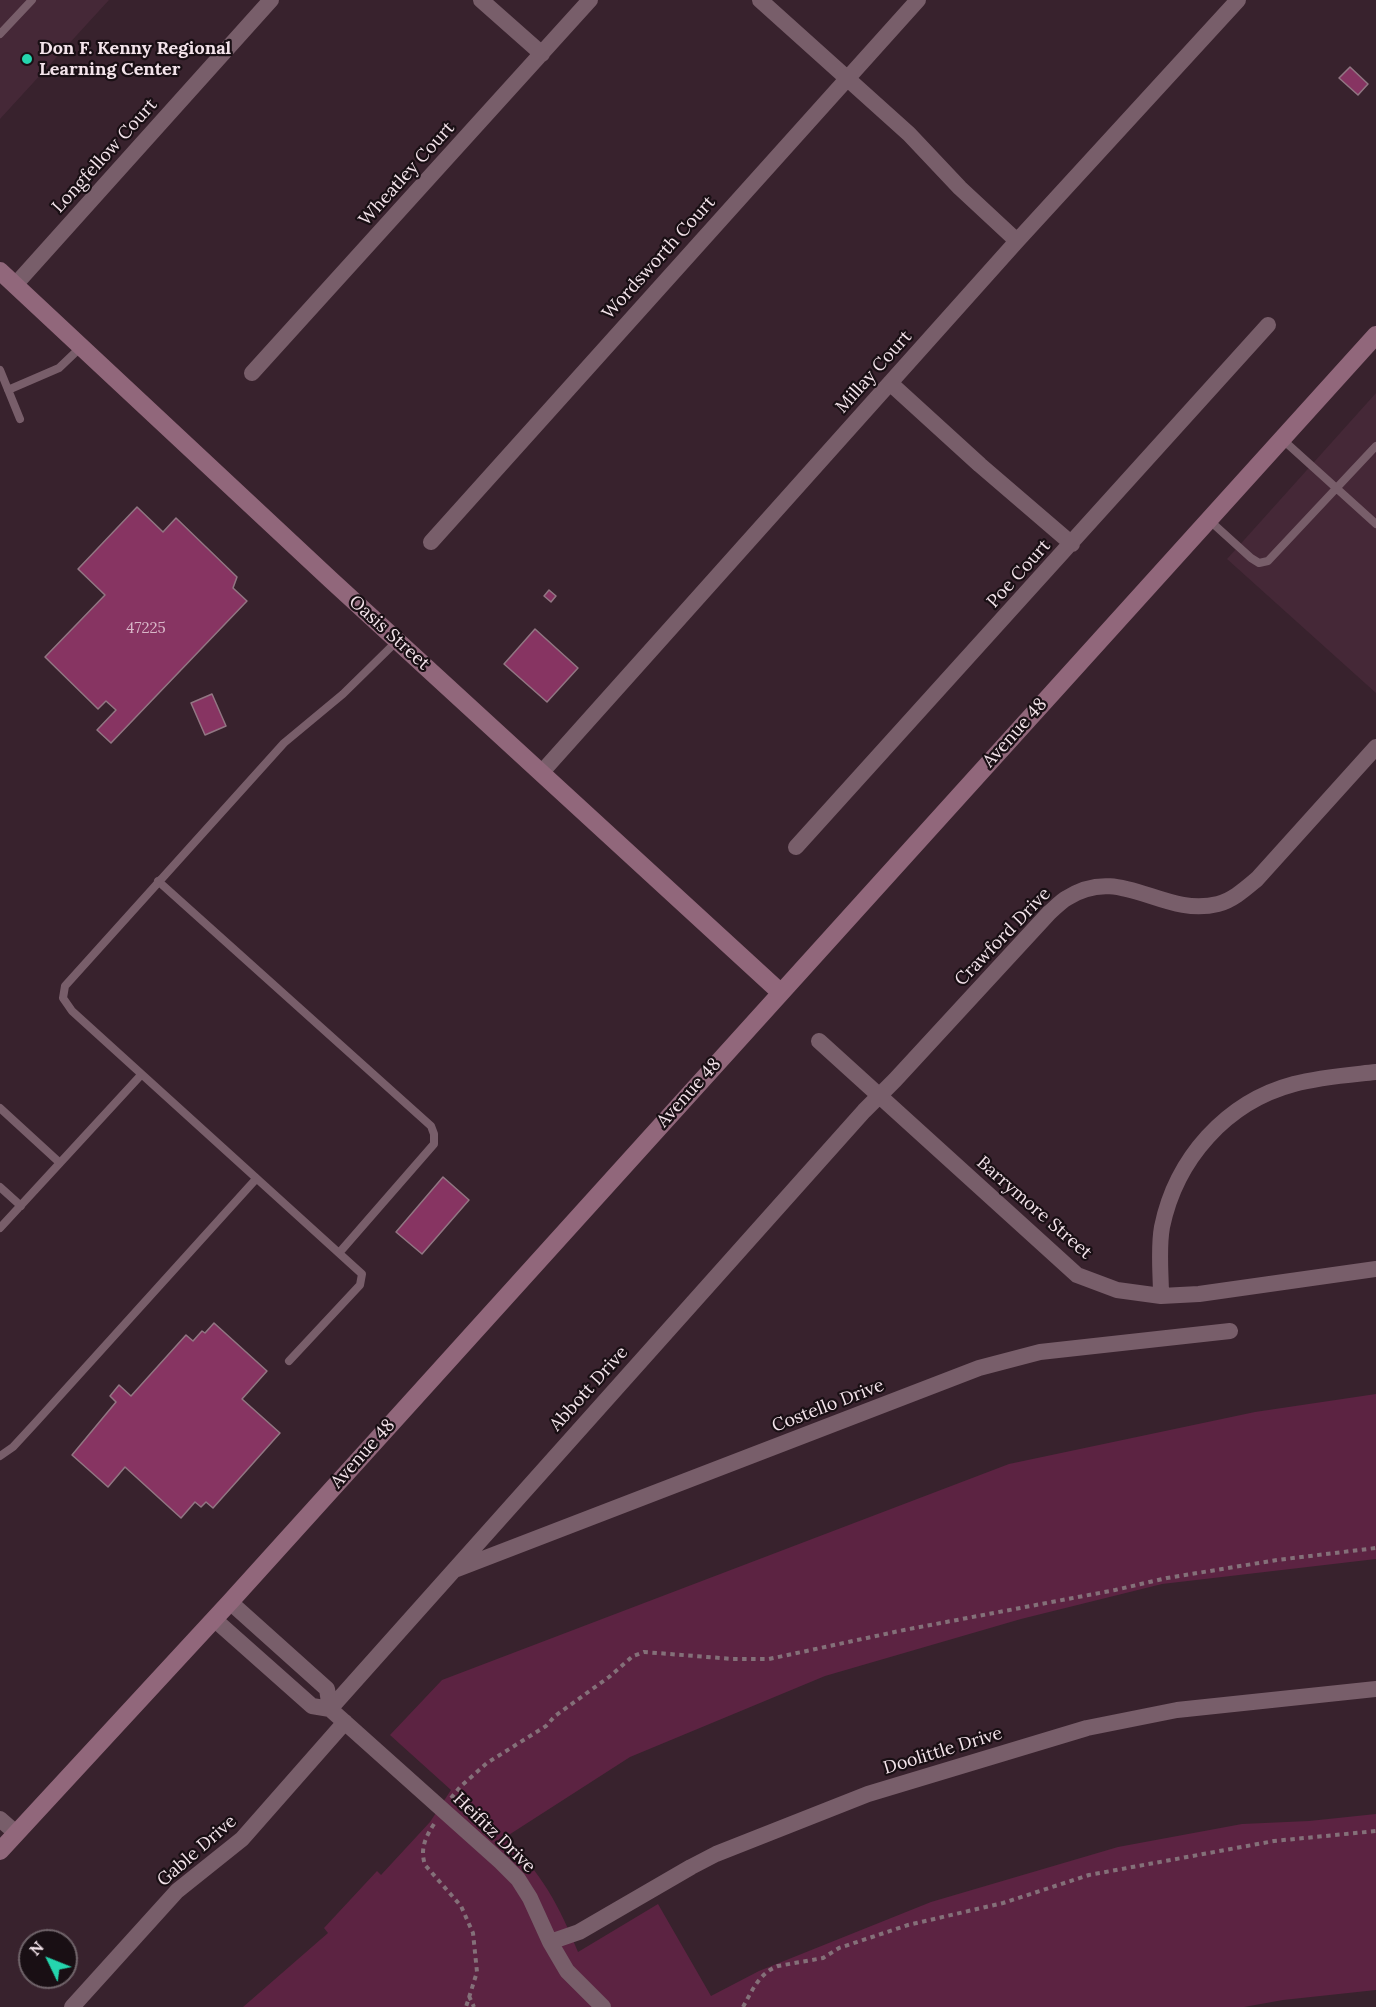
<!DOCTYPE html>
<style>
body{margin:0}
#map{position:relative;width:1376px;height:2007px;overflow:hidden;background:#38222d;font-family:Lora,serif}
canvas{display:block}
.north{position:absolute;left:18px;top:1929px;width:60px;height:60px;box-sizing:border-box;background:#190f14;border:2px solid #70646a;border-radius:50%;rotate:313deg;font-size:16px;font-weight:700;line-height:24px;text-align:center;color:#f3e3ea}
.north::after{content:'';display:block;margin:auto;width:21px;height:27px;background:#25d5ae;clip-path:polygon(50% 0,100% 100%,50% 72%,0 100%)}
</style>
<div id="map">
<canvas width="1376" height="2007"></canvas>
<div class="north">N</div>
</div>
<script>
const context = document.querySelector('canvas').getContext('2d');
context.lineJoin = 'round';
function paint(path, color) { context.fillStyle = color; context.fill(path, 'evenodd'); }
function stroke(path, color, width, dash) { context.strokeStyle = color; context.lineWidth = width; context.lineCap = dash ? 'butt' : 'round'; context.setLineDash(dash || []); context.stroke(path); }
function drawText(font, color, halo, rows, align = 'center') {
  context.font = font + ' Lora,serif'; context.lineWidth = 4.5; context.setLineDash([]); context.textBaseline = 'middle'; context.strokeStyle = halo; context.fillStyle = color; for (const [text, x, y, turn = 0] of rows) {
    context.save(); context.translate(x, y); context.rotate((+turn || 0) * Math.PI / 180); context.textAlign = isNaN(turn) ? turn : align; if (halo) context.strokeText(text, 0, 0); context.fillText(text, 0, 0); context.restore();
  }
}
paint(new Path2D(`
 M0 0H109L0 119Z
 M1376 393V693L1227 559Z`), '#452837');
paint(new Path2D(`
 M1376 1394V1559L1162 1584 1021 1619 825 1676 630 1757 504 1838C542 1872 559 1906 578 1952L658 1904 711 1996 759 1971 931 1902 1118 1847 1242 1824 1309 1821 1376 1814V1990L1283 2000 1244 2007H243L328 1933 324 1928 377 1871 381 1875 430 1822 451 1790 390 1735 442 1680 1009 1464 1255 1412Z`), '#5c2342');
const building = new Path2D(`
 M1350 67 1368 84 1358 95 1339 78Z
 M137 507 163 532 176 518 237 577 233 588 247 601 111 743 97 730 116 710 106 701 98 709 45 657 105 595 78 569Z
 M549 590 556 596 551 602 544 596Z
 M535 629 578 668 547 702 504 664Z
 M212 694 226 726 205 735 191 703Z
 M443 1177 469 1200 422 1254 396 1232Z
 M214 1323 267 1371 242 1399 280 1433 213 1508 206 1502 201 1507 195 1502 181 1518 125 1467 108 1487 72 1455 116 1402 110 1396 119 1385 131 1396 186 1335 193 1341 202 1331 205 1333Z`);
paint(building, '#873462');
stroke(building, '#927683', 1.5);
stroke(new Path2D(`
 M451 1798 461 1786 487 1763 546 1726 555 1716 609 1677 633 1656 644 1652 733 1659H769L904 1630 1115 1590 1167 1578 1277 1560 1376 1548
 M434 1824C425 1838 420 1849 425 1865L461 1906 473 1933 477 1972 466 2007
 M469 1996 474 2007
 M743 2007C752 1991 759 1973 778 1966L823 1958 839 1948 908 1925 1003 1903 1089 1875 1274 1841 1376 1831`), '#847079', 4, [4.5, 4.5]);
stroke(new Path2D(`
 M0 34 32 0
 M0 370 20 419
 M8 390 59 368 81 347
 M1282 439 1376 524
 M1209 520 1251 558 1259 563 1268 561 1376 446
 M158 881 431 1126 434 1134V1144L339 1253
 M0 1108 60 1163
 M0 1187 21 1206
 M0 1228 141 1075
 M289 1361 360 1285 362 1274 72 1011 63 998 65 986 284 743 343 694 397 641
 M0 1456 13 1447 37 1421 256 1179`), '#785e6a', 8);
stroke(new Path2D(`
 M481 0 542 54
 M760 0 909 134 960 188 1017 241
 M15 285 271 0
 M252 373 590 0
 M890 383 980 465 1072 544
 M431 542 918 0
 M542 772 1017 241 1238 0
 M796 847 1268 325
 M819 1041 1077 1275 1117 1290 1161 1296 1199 1294 1376 1269
 M1161 1296C1161 1274 1158 1249 1162 1227 1176 1159 1226 1102 1294 1084 1320 1077 1349 1075 1376 1072
 M457 1569 979 1368 1040 1352 1230 1331
 M230 1602 327 1689 330 1709
 M214 1619 312 1706 330 1709 501 1862 518 1879 530 1898 550 1942 567 1971 603 2007
 M330 1709 864 1111 895 1080 1049 913C1055 908 1060 902 1067 898 1121 863 1162 918 1218 904 1233 900 1245 889 1257 879L1376 747
 M0 1819 16 1833
 M550 1942 579 1932 691 1867 716 1854 868 1794 1087 1728 1177 1710 1376 1689
 M72 2007 177 1891 242 1839 345 1722`), '#785e6a', 16);
stroke(new Path2D(`
 M0 271 331 580 780 992
 M0 1851 230 1602 1376 335`), '#91677b', 18);
for (const [x, y, r, color] of [
 [27,59,6,"#25d5ae"]
]) { const dot = new Path2D(); dot.arc(x, y, r, 0, 2 * Math.PI); context.fillStyle = color; context.fill(dot); stroke(dot, '#190f14', 2); }
drawText('15px', '#d8b7c8', null, [
 ["47225",146,629]
]);
drawText('bold 18px', '#f3e3ea', '#190f14', [
 ["Don F. Kenny Regional",39,49],
 ["Learning Center",39,70]
], 'left');
drawText('18px', '#f3e3ea', '#190f14', [
 ["Longfellow Court",105,156,-48],
 ["Wheatley Court",407,174,-48],
 ["Wordsworth Court",659,258,-48],
 ["Millay Court",874,372,-48],
 ["Poe Court",1019,574,-48],
 ["Oasis Street",389,633,42],
 ["Avenue 48",1015,733,-48],
 ["Crawford Drive",1003,937,-46],
 ["Avenue 48",689,1093,-48],
 ["Barrymore Street",1034,1208,41],
 ["Abbott Drive",589,1389,-48],
 ["Costello Drive",828,1406,-21],
 ["Avenue 48",363,1454,-48],
 ["Doolittle Drive",943,1751,-17],
 ["Heifitz Drive",494,1833,44],
 ["Gable Drive",197,1851,-41]
]);
</script>
